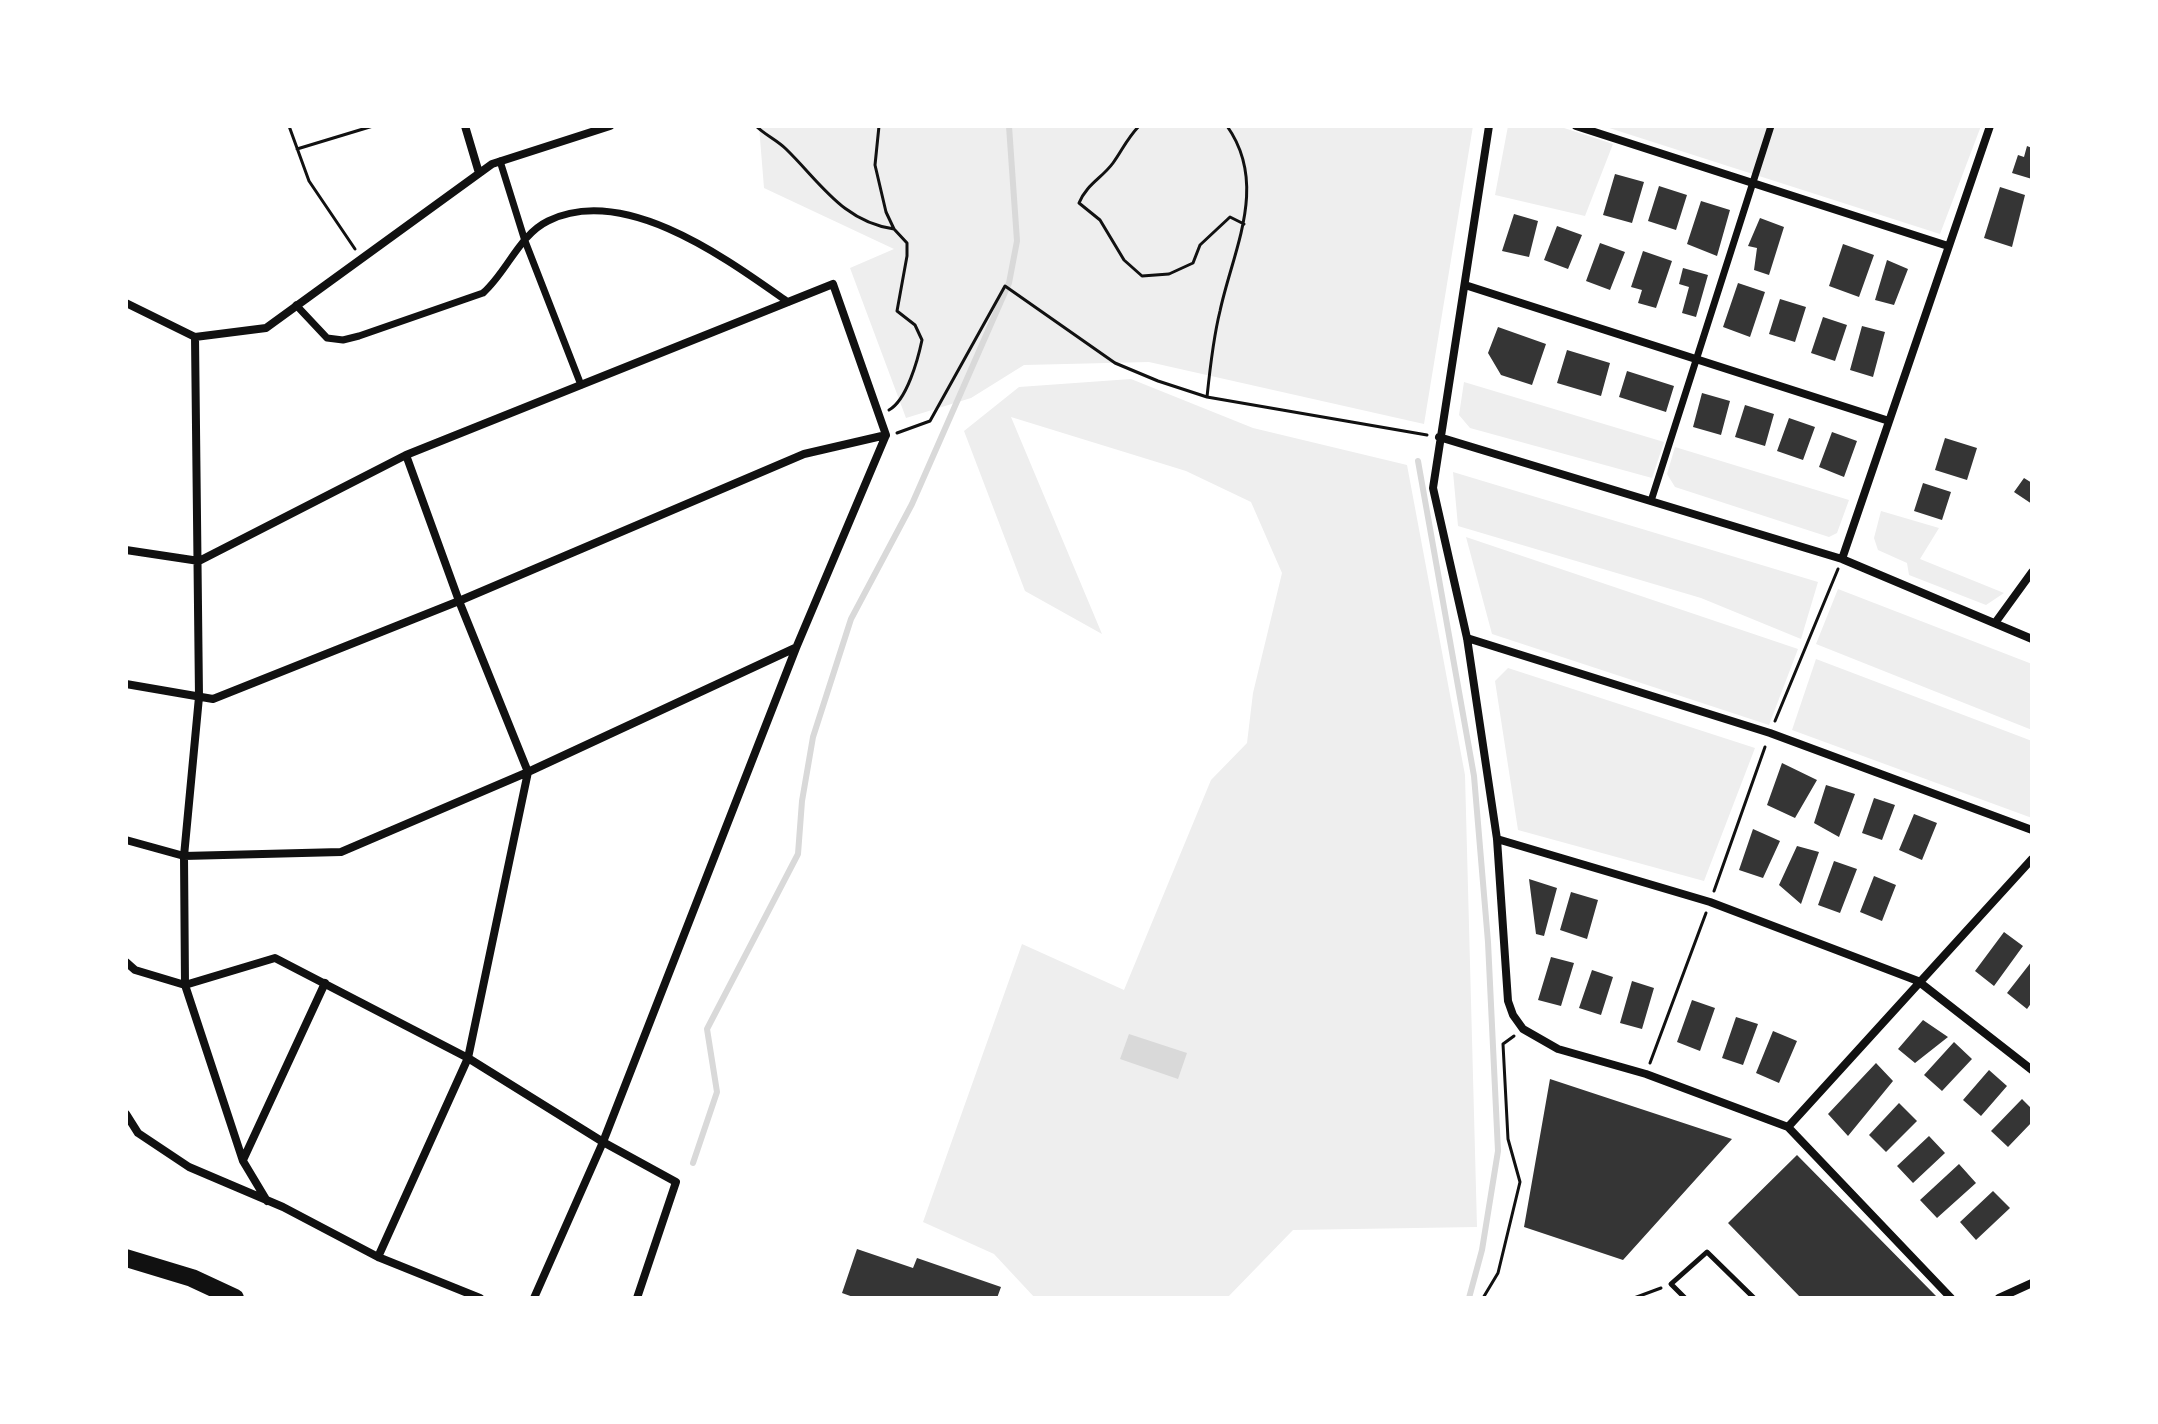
<!DOCTYPE html>
<style>
body{margin:0}
#map{position:relative;width:2158px;height:1424px;overflow:hidden;background:#fff;font-family:"Sofia Sans Condensed",sans-serif}
canvas{display:block}
.frame{position:absolute;inset:0;border:128px solid #fff;pointer-events:none}
</style>
<div id="map">
<canvas width="2158" height="1424"></canvas>
<div class="frame"></div>
</div>
<script>
const context = document.querySelector('canvas').getContext('2d');
context.lineJoin = 'round';
function paint(path, color) { context.fillStyle = color; context.fill(path, 'evenodd'); }
function stroke(path, color, width, dash) { context.strokeStyle = color; context.lineWidth = width; context.lineCap = dash ? 'butt' : 'round'; context.setLineDash(dash || []); context.stroke(path); }
paint(new Path2D(`
 M759 126H1473L1424 424 1149 362 1024 365 971 398 906 418 850 268 894 249 764 188Z
 M1508 126H1558L1613 144 1585 216 1495 195Z
 M1603 126H1981L1940 234Z
 M1131 379 1253 428 1407 465 1465 775 1477 1227 1293 1230 1227 1298H1035L994 1254 923 1222 1022 944 1124 990 1211 780 1247 743 1253 693 1282 573 1251 502 1186 471 1011 417 1102 634 1025 591 964 431 1019 387Z
 M1464 382 1664 442 1652 478 1470 428 1459 415Z
 M1675 447 1849 500 1837 533 1829 537 1675 487 1667 474Z
 M1453 472 1818 582 1801 639 1701 598 1458 526Z
 M1881 511 1939 528 1920 559 2004 593 1986 605 1909 575 1907 563 1878 550 1874 538Z
 M1466 537 1798 649 1769 725 1492 634Z
 M1838 589 2032 664V730L1816 644Z
 M1816 659 2032 741V818L1792 730Z
 M1508 668 1755 748 1704 881 1518 830 1495 681Z`), '#eee');
paint(new Path2D(`
 M1129 1034 1187 1053 1178 1079 1120 1059Z`), '#d9d9d9');
stroke(new Path2D(`
 M1418 461 1474 776 1488 942 1498 1151 1482 1250 1469 1298
 M693 1163 717 1092 707 1029 798 854 802 801 813 737 851 619 912 504 1009 283 1017 241 1009 126`), '#d9d9d9', 6);
paint(new Path2D(`
 M2027 146 2032 148V179L2012 173 2018 155 2024 157Z
 M1615 174 1644 182 1632 223 1603 215Z
 M1659 186 1687 195 1676 230 1648 221Z
 M2000 187 2025 195 2012 247 1984 238Z
 M1701 201 1730 210 1717 256 1687 244Z
 M1514 214 1538 221 1529 257 1502 251Z
 M1760 218 1784 227 1769 275 1754 270 1757 248 1748 246Z
 M1557 226 1582 235 1568 269 1544 260Z
 M1600 243 1625 252 1610 290 1586 281Z
 M1843 244 1874 255 1859 297 1829 286Z
 M1643 251 1672 261 1656 308 1638 303 1642 290 1631 287Z
 M1887 260 1908 269 1894 305 1875 300Z
 M1683 268 1708 275 1696 317 1682 313 1689 287 1679 284Z
 M1738 283 1765 292 1750 337 1723 327Z
 M1780 299 1806 307 1795 342 1769 334Z
 M1823 317 1847 325 1835 361 1811 353Z
 M1862 326 1885 332 1873 377 1850 370Z
 M1498 327 1546 344 1532 385 1501 375 1488 353Z
 M1567 350 1610 363 1601 396 1557 383Z
 M1627 371 1674 386 1666 412 1619 397Z
 M1702 393 1730 401 1721 435 1693 427Z
 M1745 405 1774 414 1765 446 1735 437Z
 M1789 418 1815 427 1803 460 1777 451Z
 M1832 432 1857 441 1844 477 1819 467Z
 M1945 438 1977 448 1967 480 1935 470Z
 M2024 478 2032 483V504L2014 492Z
 M1923 483 1951 492 1942 520 1914 511Z
 M1782 763 1817 780 1795 818 1767 805Z
 M1826 785 1855 794 1839 837 1814 823Z
 M1874 798 1895 805 1882 840 1862 833Z
 M1914 814 1937 823 1922 860 1899 850Z
 M1753 829 1780 841 1763 878 1739 870Z
 M1797 846 1819 852 1801 904 1779 885Z
 M1834 861 1857 869 1840 913 1818 905Z
 M1874 876 1896 885 1882 921 1860 912Z
 M1529 879 1557 888 1544 936 1536 934Z
 M1571 892 1598 900 1587 939 1560 930Z
 M2004 932 2023 946 1994 986 1975 971Z
 M1551 957 1574 963 1561 1006 1538 1000Z
 M2032 961V1002L2027 1009 2007 993Z
 M1592 970 1613 977 1601 1015 1579 1008Z
 M1632 981 1654 988 1642 1029 1620 1023Z
 M1692 1000 1715 1008 1700 1051 1677 1042Z
 M1736 1017 1758 1024 1743 1065 1722 1058Z
 M1923 1020 1948 1037 1915 1063 1898 1049Z
 M1773 1031 1797 1041 1779 1083 1756 1073Z
 M1954 1042 1972 1059 1942 1091 1924 1075Z
 M1876 1063 1893 1081 1848 1136 1828 1114Z
 M1989 1070 2007 1086 1981 1116 1963 1100Z
 M1550 1079 1732 1139 1623 1260 1524 1227Z
 M2022 1099 2032 1109V1122L2008 1147 1991 1131Z
 M1899 1103 1917 1121 1886 1152 1869 1135Z
 M1929 1136 1945 1153 1913 1183 1897 1166Z
 M1797 1155 1936 1296 1801 1298 1728 1223Z
 M1959 1164 1976 1183 1937 1218 1920 1200Z
 M1993 1191 2010 1208 1976 1240 1960 1222Z
 M857 1249 913 1268 917 1258 1001 1287 997 1298H856L842 1293Z`), '#353535');
stroke(new Path2D(`
 M289 126 309 181 355 249
 M756 126C765 135 777 140 786 149 820 182 843 222 894 229L907 243V256L897 311 915 325 922 340C918 359 907 400 889 410
 M879 126 875 165 886 212 894 229
 M1139 126C1126 140 1123 149 1113 163 1102 178 1086 185 1079 203L1100 220 1124 260 1142 276 1169 274 1193 263 1200 245 1230 217 1244 224
 M297 149 373 126
 M1207 397C1210 368 1213 339 1220 311 1233 250 1269 185 1227 126
 M897 433 930 421 1005 286 1115 363 1158 381 1207 397 1427 435
 M1775 721 1838 569
 M1714 891 1765 747
 M1650 1063 1706 913
 M1483 1298 1498 1273 1520 1182 1508 1139 1503 1044 1514 1036
 M1634 1298 1661 1288`), '#111', 3);
stroke(new Path2D(`
 M1685 1298 1671 1284 1707 1252 1754 1298`), '#111', 5);
stroke(new Path2D(`
 M500 161 525 241 581 385
 M296 305 327 338 343 340 359 336 483 293C507 272 519 235 548 221 625 183 728 260 788 302
 M1651 501 1771 126`), '#111', 7);
stroke(new Path2D(`
 M465 126 479 173
 M1489 126 1433 488 1467 638 1497 839 1508 1001 1513 1015 1523 1029 1558 1049 1646 1074 1788 1127 1951 1298
 M1576 126 1948 246
 M1465 285 1889 421
 M126 303 195 337
 M195 337 199 697 184 856 185 985 243 1161 267 1201
 M195 337 266 328 492 164 610 126
 M1439 437 1842 559 2032 639
 M126 550 199 561 406 455 833 284 886 435 796 648 603 1142 534 1298
 M1842 559 1990 126
 M1995 623 2032 572
 M1467 638 1770 733 2032 830
 M126 684 213 699 459 601 804 454 886 435
 M1497 839 1710 902 1918 981 2032 1070
 M126 840 184 856 341 852 528 772 795 648
 M126 962 135 970 185 985 275 958 468 1058 603 1142 676 1182 637 1298
 M126 1114 138 1133 189 1167 283 1207 378 1257 480 1298
 M1788 1127 2032 859
 M243 1160 325 983
 M378 1257 468 1058 528 772 459 601 406 455
 M1999 1298 2032 1283`), '#111', 8);
stroke(new Path2D(`
 M126 1258 192 1278 235 1298`), '#111', 18);
</script>
